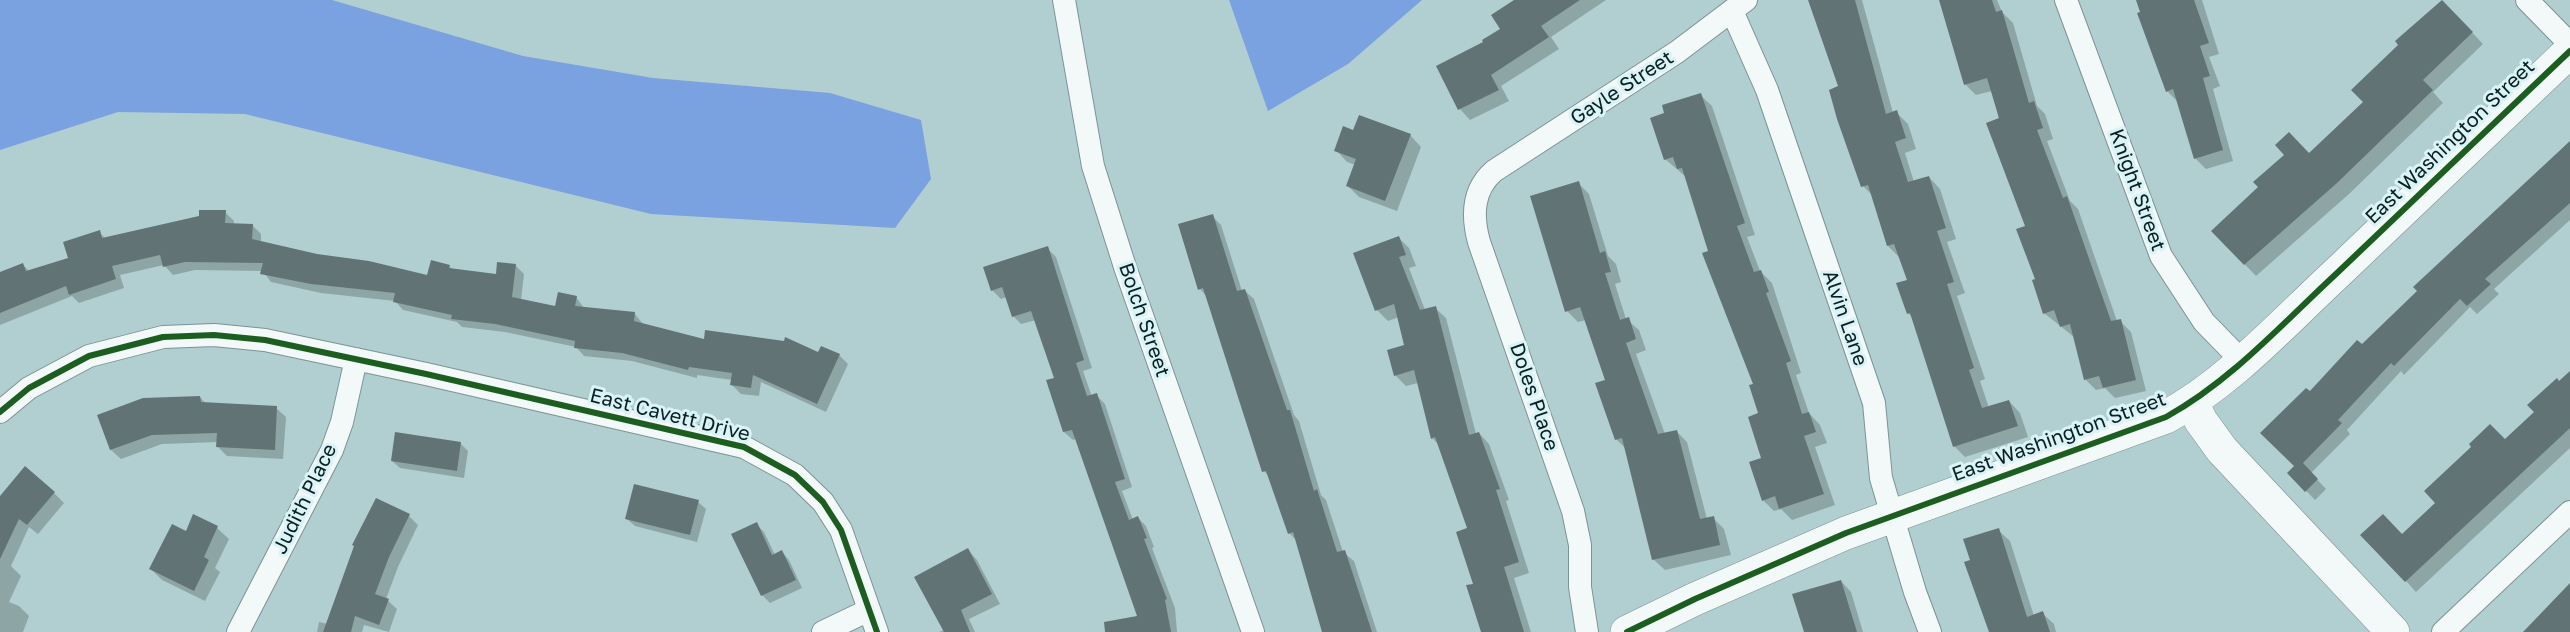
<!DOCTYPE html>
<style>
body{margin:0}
canvas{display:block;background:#b1ced0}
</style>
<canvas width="2570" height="632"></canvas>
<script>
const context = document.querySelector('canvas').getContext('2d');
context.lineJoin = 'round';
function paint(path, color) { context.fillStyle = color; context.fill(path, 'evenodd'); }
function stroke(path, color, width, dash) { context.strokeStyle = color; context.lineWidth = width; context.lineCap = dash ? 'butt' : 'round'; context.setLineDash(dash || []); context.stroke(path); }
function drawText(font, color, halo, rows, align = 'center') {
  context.font = font + ' "Golos Text",sans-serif'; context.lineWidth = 6; context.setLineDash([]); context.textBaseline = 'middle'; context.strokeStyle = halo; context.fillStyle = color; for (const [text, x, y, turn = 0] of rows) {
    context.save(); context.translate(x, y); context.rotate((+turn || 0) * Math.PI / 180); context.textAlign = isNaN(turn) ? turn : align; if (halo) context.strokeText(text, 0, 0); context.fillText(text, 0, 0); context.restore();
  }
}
paint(new Path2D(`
 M0 0H332L523 56 653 78 830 93 921 120 931 179 895 228 651 214 245 114 118 112 0 150Z
 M1229 0H1422L1348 64 1268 111Z`), '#7aa1e0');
paint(new Path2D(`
 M1516 0H1606L1551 37 1559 49 1501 86 1509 101 1470 120 1460 109 1486 43 1502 29Z
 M1810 0H1862L1893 113 1896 112 1908 124 1916 149 1905 153 1914 182 1929 177 1940 189 1956 239 1947 242 1965 293 1957 296 1985 379 1980 381 1989 408 2009 401 2020 413 2028 437 1965 457 1954 446 1914 319 1909 314 1898 284 1909 281 1900 258 1888 246 1873 196 1863 186 1840 87Z
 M1940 0H1997L2002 12 2013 23 2037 106 2045 114 2053 139 2047 141 2070 201 2078 209 2117 321H2120L2131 332 2146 391 2115 398 2105 388 2096 390 2085 379 2074 337 2044 313 2026 227 1992 91 1976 95 1965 84Z
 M2138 0H2202L2219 54 2209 57 2220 86 2213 89 2233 161 2206 169 2195 158 2179 103 2167 91Z
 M2442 1 2483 44 2433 92 2443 103 2349 194 2256 276 2213 231 2309 154 2365 102Z
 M1700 95 1712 106 1755 235 1747 237 1760 271 1772 283 1801 373 1796 375 1809 413 1820 425 1827 443 1815 447 1835 505 1792 520 1781 509 1774 511 1763 500 1760 414 1755 385 1686 177 1665 159Z
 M1354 132 1410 135 1421 147 1397 211 1359 197 1348 186 1356 165 1347 162 1336 150Z
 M2570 141V220L2494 289 2499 294 2477 314 2470 307 2404 375 2401 371 2347 430 2350 434 2311 473 2326 489 2315 500 2289 473 2296 466 2310 393 2362 346Z
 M1578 183 1589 194 1608 256 1616 264 1621 282 1615 284 1626 319 1639 330 1646 350 1636 354 1665 434 1676 431 1687 442 1707 519 1713 518 1724 529 1731 555 1665 570 1653 559 1626 449 1616 439 1607 381 1586 320 1578 322 1567 311Z
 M225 212 234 221V225H252L261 234V242L317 256 429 277 449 266 453 270 497 276 515 265 524 274 521 300 556 308 576 297 584 308 635 314 643 324 705 340 819 354 822 348 839 355 848 364 826 412 761 382 759 396 741 394 732 385V380L697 375V378L632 361 584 356 576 347 505 332 462 327 457 322 403 310 395 301 321 293 271 282 263 271 195 270 173 275 164 265 120 275 124 288 79 303 72 296 0 325V274L23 265 30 272 70 259 99 232 106 239Z
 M1212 216 1221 225 1242 291 1244 290 1254 299 1294 415 1299 421 1321 495 1326 500 1343 552 1354 561 1377 632H1324L1297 541 1289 533 1270 477 1264 471 1207 297 1200 289Z
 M1398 237 1409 248 1416 266 1409 268 1425 310 1435 308 1446 318 1476 434 1479 433 1489 444 1509 500 1506 501 1529 573 1514 578 1531 632H1482L1469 529 1439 445 1432 438 1418 383 1406 386 1395 375 1406 346 1399 317 1388 321 1377 310Z
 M1047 248 1056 257 1092 368 1083 371 1092 397 1096 395 1105 404 1132 487 1122 491 1133 520 1138 518 1146 526 1154 547 1152 548 1175 608 1177 632H1135L1139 618 1076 439 1073 440 1064 432 1056 379 1036 320 1021 324 1013 316 1007 297 1001 299 992 290Z
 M2570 372V448L2416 592 2406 581 2402 536 2536 412Z
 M200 397 206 404 276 408 286 417 283 459 227 456 218 447V442L162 444 121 459 111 450 99 416Z
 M460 443 468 451 464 478 400 468 392 461Z
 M54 493 64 503 38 534 29 527 11 566 21 576 9 602 19 606 29 616 23 632H0V499Z
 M698 502 706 509 697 542 635 526 627 519Z
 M194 516 217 528 229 539 215 568 220 572 205 601 162 580 151 569 186 533Z
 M409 516 418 525 398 567 386 599 397 609 389 632 364 625 362 632H317L319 622 328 624Z
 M756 524 764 532 775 555 782 552 789 560 802 588 770 603 762 595Z
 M1998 530 2010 541 2034 616 2042 613 2054 624 2056 632H1991L1972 561Z
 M968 550 977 560 1000 604 969 619 975 632H939L944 630Z
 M1841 581 1851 592 1863 632H1805Z`), '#0003');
paint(new Path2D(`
 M1514 0H1580L1541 26 1549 37 1491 75 1499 90 1458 110 1436 66 1483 42 1482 40 1500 29 1491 15Z
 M1808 0H1855L1886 114 1897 110 1906 138 1895 142 1908 182 1929 176 1946 228 1937 231 1954 282 1947 284 1974 368 1969 370 1982 408 2009 400 2018 426 1953 447 1910 313 1907 314 1896 283 1907 280 1894 244 1887 246 1868 185 1861 187 1837 119 1829 90 1838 86Z
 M1939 0H1992L1996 12 2002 10 2029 103 2034 101 2043 128 2037 130 2063 198 2067 196 2111 321 2121 319 2136 380 2103 388 2099 376 2084 380 2070 324 2060 327 2054 310 2043 314 2032 280 2035 279 2016 229 2025 226 1986 123 1999 118 1987 78 1964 85Z
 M2136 0H2194L2209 43 2200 46 2210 76 2203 78 2223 150 2194 159 2173 89 2166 92 2137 13 2140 12Z
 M2442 0 2473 32 2423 80 2433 90 2337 183 2244 265 2211 231 2258 187 2253 182 2284 155 2275 145 2289 132 2309 153 2363 102 2351 90 2398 45 2395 41Z
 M1701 93 1745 223 1737 226 1754 272 1761 270 1769 292 1766 293 1791 361 1786 363 1802 414 1809 412 1816 432 1804 436 1824 494 1779 509 1775 496 1762 501 1749 462 1761 458 1748 417 1758 413 1749 385 1753 384 1702 253 1708 251 1682 168 1677 169 1673 157 1664 160 1650 118 1664 113 1662 105Z
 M1359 115 1411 134 1385 201 1346 186 1356 159 1334 151 1343 126 1353 130Z
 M2570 141V203L2485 279 2491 284 2467 306 2460 299 2394 366 2391 363 2338 420 2342 423 2303 463 2318 479 2305 492 2287 473 2294 466 2260 433 2306 388 2310 391 2357 340 2362 344 2417 291 2413 287Z
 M1579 181 1600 253 1605 251 1611 272 1605 273 1620 320 1629 317 1636 339 1626 343 1658 434 1677 430 1700 519 1714 516 1720 545 1652 560 1622 438 1615 440 1595 383 1605 380 1580 307 1565 312 1530 196Z
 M199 210H226L225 223 253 224 252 239 317 254 369 261 427 275 431 260 450 265 449 268 496 274 497 262 516 264 512 297 555 306 558 292 577 296 575 306 635 312 634 321 704 339 705 330 784 341 785 337 818 352 821 346 840 354 817 404 753 375 751 388 730 385 732 373 689 367 688 370 622 353 574 348 575 341 495 324 451 319 452 315 393 302 395 293 311 284 260 274 263 263 185 262 163 267 160 255 112 266 116 279 69 295 66 286 0 313V272L23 263 26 271 68 258 63 242 100 230 102 238 199 216Z
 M1213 214 1237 291 1245 289 1287 410H1290L1314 491 1317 489 1337 552 1345 550 1372 632H1322L1293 532 1288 534 1266 471 1262 472 1203 288 1198 290 1178 224Z
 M1399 236 1406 255 1399 257 1420 310 1436 306 1469 435 1479 432 1500 489 1496 490 1519 562 1504 567 1524 632H1481L1466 585 1473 584 1456 532 1467 528 1435 437 1431 439 1414 370 1394 376 1387 350 1404 345 1394 304 1375 311 1353 253Z
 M1048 246 1084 360 1076 363 1087 396 1097 393 1125 479 1115 482 1129 520 1138 516 1147 538 1144 539 1167 599 1165 600 1171 632H1105L1104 622 1137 616 1072 430 1063 432 1046 380 1054 378 1031 311 1012 317 1002 287 991 291 983 267Z
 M2570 371V428L2405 582 2360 535 2383 514 2402 534 2435 503 2424 491 2471 447 2469 444 2490 424 2505 439 2534 412 2527 405 2557 378 2559 381Z
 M200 396 201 402 277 406 275 450 216 447 217 433 152 435 110 450 97 415 143 398Z
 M395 432 461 442 457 471 391 461Z
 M25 466 55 492 27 525 19 519 0 559V496Z
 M634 484 699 500 690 535 625 519Z
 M376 498 410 514 389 557 375 594 389 599 379 625 355 616 351 632H323L354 546 352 545Z
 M193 514 218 526 204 557 209 560 194 591 149 569 172 524 186 531Z
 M757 522 772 555 782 550 796 580 761 596 731 534Z
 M1999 528 2027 617 2043 611 2050 632H1989L1964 562 1970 560 1963 539Z
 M968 548 992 594 961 610 970 632H944L914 577Z
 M1841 580 1857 632H1804L1792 594Z
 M2570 583V632H2523Z`), '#627375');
const street = new Path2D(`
 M1064 0 1093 166 1125 267 1253 632
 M2066 0 2161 256 2204 322 2242 361
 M2527 0 2570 44
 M1732 11 1767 90 1874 403 1881 478 1915 592 1930 632
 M0 412 29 388 89 356 163 337 214 335 265 340 426 374 744 447 795 475 823 502 841 530 877 632
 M238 632 332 450 342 422 356 359
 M823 632 869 610
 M1587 632 1580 587V545L1573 511 1479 242C1472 216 1472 190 1494 171L1677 52 1746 0
 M2443 632 2570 512`);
const secondary = new Path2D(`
 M2192 403 2201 421 2222 450 2393 632
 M1627 632 1695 599 1846 533 2166 417C2231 381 2282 324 2336 274 2414 199 2492 125 2570 51`);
stroke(street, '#7c9394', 24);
stroke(secondary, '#7c9394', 34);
stroke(street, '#f3f8f8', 22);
stroke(secondary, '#f3f8f8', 33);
stroke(new Path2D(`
 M0 412 29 388 89 356 163 337 214 335 265 340 426 374 744 447 795 475 823 502 841 530 877 632
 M1627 632 1695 599 1846 533 2166 417C2231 381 2282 324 2336 274 2414 199 2492 125 2570 51`), '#1b5e20', 6);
drawText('20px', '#0a1f21', '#daf3f6', [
 ["Gayle Street",1622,88,-33],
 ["East Washington Street",2450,142,-44],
 ["Knight Street",2137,190,70],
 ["Alvin Lane",1845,318,71],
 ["Bolch Street",1144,320,71],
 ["Doles Place",1534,397,71],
 ["East Cavett Drive",670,415,14],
 ["East Washington Street",2059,437,-20],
 ["Judith Place",305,499,-64]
]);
</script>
